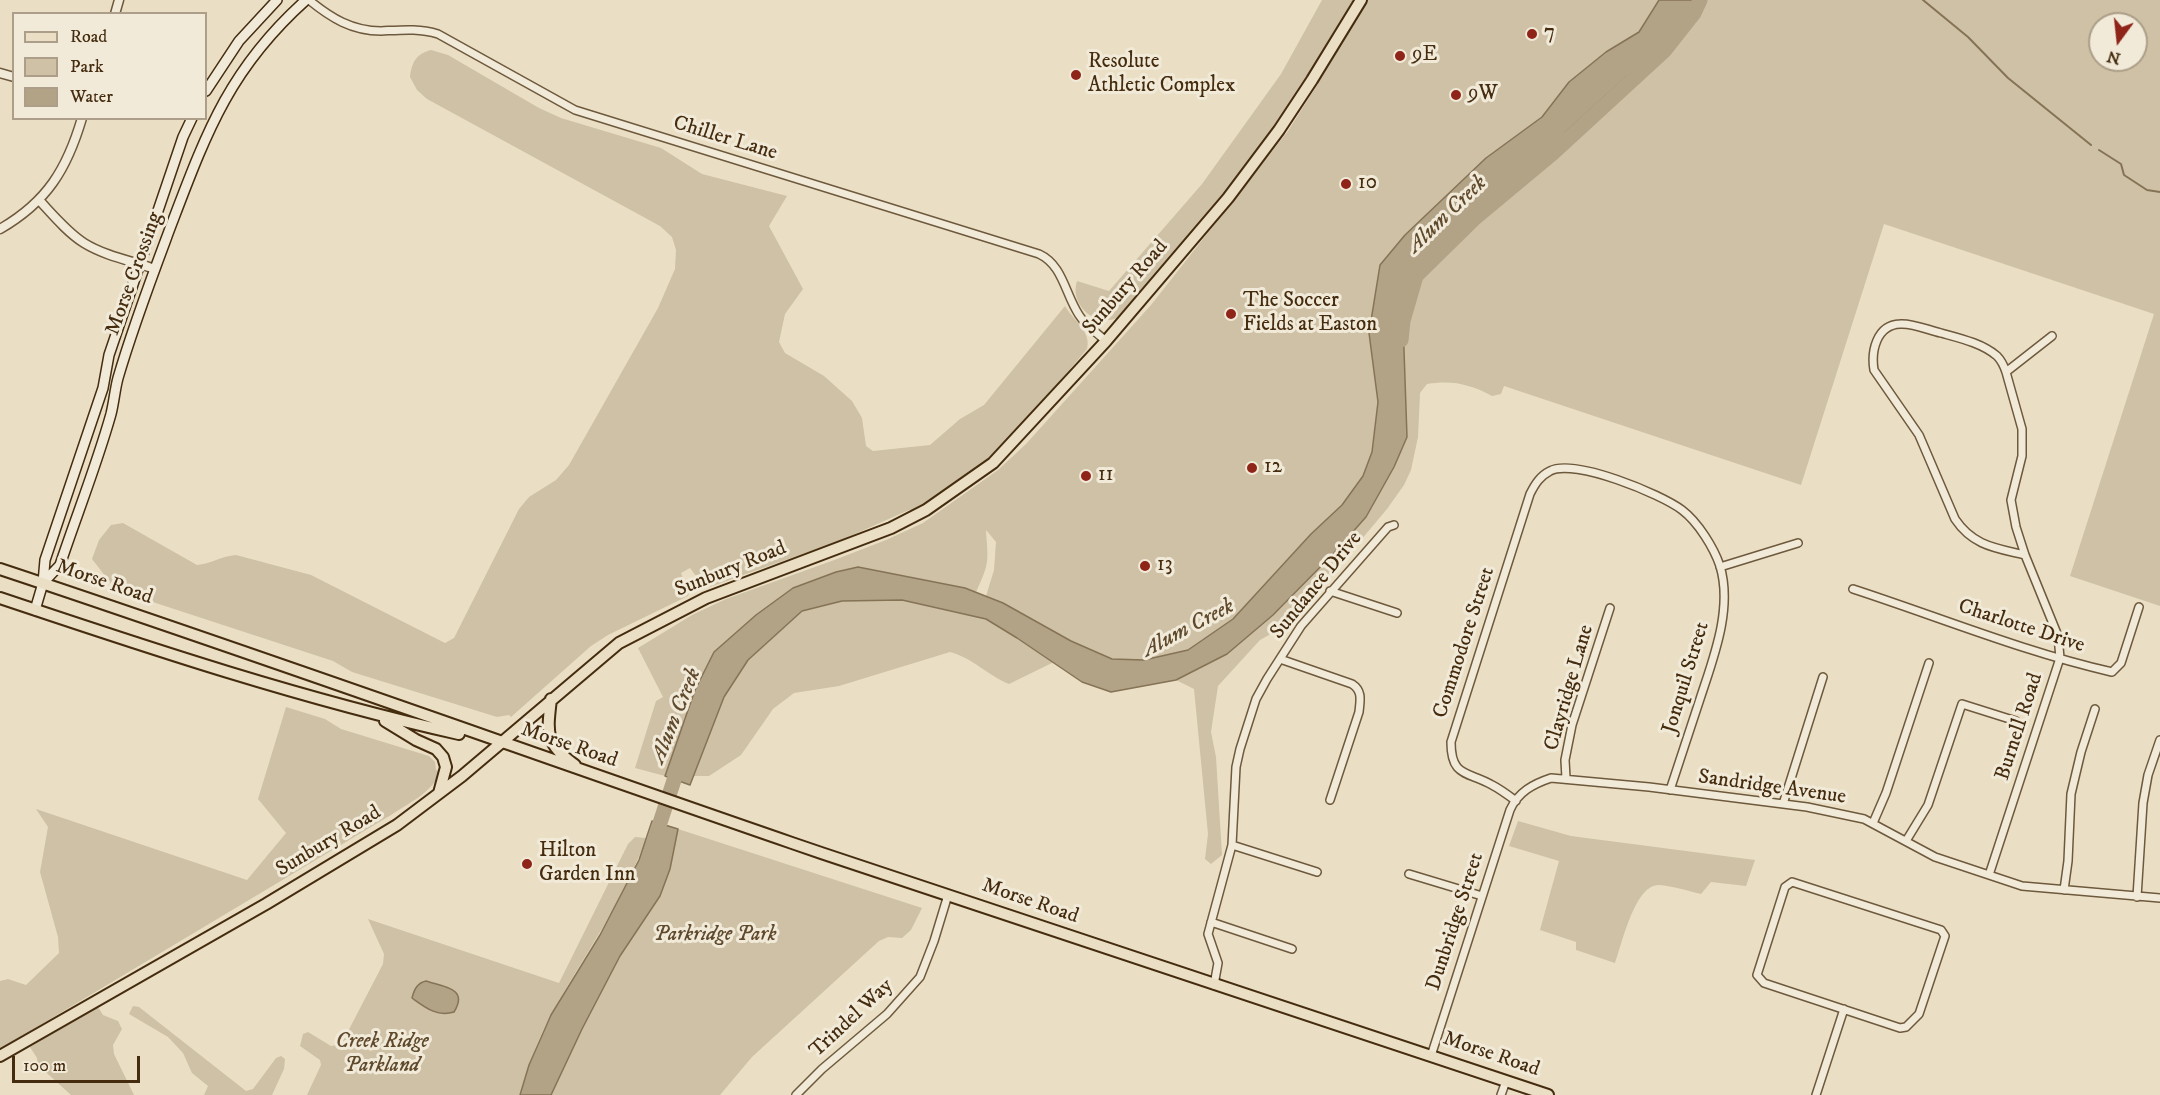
<!DOCTYPE html>
<style>
body{margin:0}
#map{position:relative;width:2160px;height:1095px;overflow:hidden;background:#eadfc4;font-family:"IM FELL DW Pica",serif}
canvas{display:block}
.legend{position:absolute;left:12px;top:12px;width:195px;height:108px;box-sizing:border-box;background:#f1ead9;border:2px solid #ac9e88;margin:0;padding:8px 10px;list-style:none;font-size:18px;color:#452c0f}
.legend li{display:flex;align-items:center;gap:12px;height:30px}
.legend b{width:30px;border:2px solid #ac9e88}
.north{position:absolute;left:2088px;top:12px;width:60px;height:60px;box-sizing:border-box;background:#f1ead9;border:2px solid #ac9e88;border-radius:50%;rotate:195deg;font-size:16px;font-weight:700;line-height:24px;text-align:center;color:#452c0f}
.north::after{content:'';display:block;margin:auto;width:21px;height:27px;background:#8f2418;clip-path:polygon(50% 0,100% 100%,50% 72%,0 100%)}
.scale{position:absolute;left:12px;top:1056px;width:128px;height:27px;box-sizing:border-box;border:3px solid #452c0f;border-top:0;padding-left:8px;font-size:18px;line-height:21px;white-space:nowrap;color:#452c0f;-webkit-text-stroke:4px #f1ead9;paint-order:stroke}
</style>
<div id="map">
<canvas width="2160" height="1095"></canvas>
<ul class="legend">
<li><b style="height:8px;background:#eadfc4"></b>Road</li>
<li><b style="height:16px;background:#cec1a5"></b>Park</li>
<li><b style="height:16px;background:#b2a286"></b>Water</li>
</ul>
<div class="north">N</div>
<div class="scale">100 m</div>
</div>
<script>
const context = document.querySelector('canvas').getContext('2d');
context.lineJoin = 'round';
function paint(path, color) { context.fillStyle = color; context.fill(path, 'evenodd'); }
function stroke(path, color, width, dash) { context.strokeStyle = color; context.lineWidth = width; context.lineCap = dash ? 'butt' : 'round'; context.setLineDash(dash || []); context.stroke(path); }
function drawText(font, color, halo, rows, align = 'center') {
  context.font = font + ' "IM FELL DW Pica",serif'; context.lineWidth = 6; context.setLineDash([]); context.textBaseline = 'middle'; context.strokeStyle = halo; context.fillStyle = color; for (const [text, x, y, turn = 0] of rows) {
    context.save(); context.translate(x, y); context.rotate((+turn || 0) * Math.PI / 180); context.textAlign = isNaN(turn) ? turn : align; if (halo) context.strokeText(text, 0, 0); context.fillText(text, 0, 0); context.restore();
  }
}
paint(new Path2D(`
 M1322 0H1353C1320 62 1282 122 1239 177 1201 225 1159 270 1119 317 1096 329 1069 305 1077 281L1109 291 1202 184 1281 74Z
 M1368 0H1659L1639 32 1606 52 1569 82 1542 117 1486 158 1405 235 1381 265 1369 333 1378 402 1372 452 1363 476 1342 505 1311 534 1233 619 1188 650 1144 660 1112 659 1071 641 1003 603 986 596 994 570 996 542 986 530C988 562 990 562 976 592L965 588 858 567 836 572 793 588 756 615 714 652 695 690 665 776 635 768 656 701 663 697 638 648 692 615 726 599 837 559 886 540 923 523 998 470 1026 444 1151 305 1288 131 1324 74Z
 M1700 0H2160V606L2070 576 2154 314 1884 224 1801 485 1504 386 1501 394 1492 396C1470 384 1452 380 1427 384L1420 393 1418 437 1411 470 1404 485 1387 509 1292 622 1260 640 1218 686 1211 732 1216 757 1222 855 1211 864 1205 859 1208 834 1194 689 1176 680 1227 654 1273 615 1366 516 1394 467 1407 437 1403 321 1416 276 1475 218 1553 153 1566 132 1626 77 1664 51 1694 13ZM2100 24H2136V60H2100Z
 M431 50 448 55 539 108 561 118 661 148 702 174 787 196 769 226 803 289 785 314 779 342 785 353 824 376 852 401 862 418 866 446 873 451 930 445 960 419 984 405 1065 306C1073 320 1092 332 1087 349L1016 433 992 455 951 490 917 511 909 510 839 541 704 589 700 588 699 580 690 568 681 573 685 583 682 591 689 593 688 596 608 635 591 646 511 717 509 715 497 717 352 672 333 661 116 590 92 559 99 540 111 525 123 523 197 565C210 564 222 556 236 555L311 575 445 643 454 638 519 509 529 497 556 480 569 465 658 308 675 269 676 250 672 237 660 226 427 99 417 90 410 77C412 62 416 54 431 50Z
 M902 600 986 619 1054 662 1009 684C987 675 973 658 950 652L839 686 794 693 773 709 741 755 709 776H693L724 697 748 660 802 611 842 601Z
 M286 707 325 719 341 729 429 756 435 762 436 770 441 771C433 792 409 803 391 815L0 1049V981L8 979 26 985 59 953 58 937 40 872 48 827 36 809 247 880 286 833 258 799Z
 M1518 821 1571 836 1755 860 1746 886 1711 882 1701 894C1688 891 1673 886 1659 885 1635 884 1622 944 1615 963L1576 950V942L1540 930 1559 861 1509 846Z
 M678 829 922 908 911 930 902 938 888 937 879 941 752 1057 720 1095H539L655 854Z
 M635 837 646 838C624 901 584 955 552 1013 538 1038 528 1067 520 1095H307L321 1065 320 1060 300 1046 303 1034 308 1032 331 1046 337 1045 344 1039 383 964 384 954 368 919 559 983 628 844Z
 M133 1006 139 1007 246 1091 253 1089 276 1058 281 1056 285 1059 284 1069 272 1095H204L208 1086 192 1073 183 1053 168 1037 129 1014Z
 M98 1007 103 1015 118 1021 122 1029 113 1045 114 1054 134 1095H71L38 1065 37 1058 30 1047Z`), '#cec1a5');
const water = new Path2D(`
 M1659 0H1700L1694 13 1664 51 1626 77 1566 132 1553 153 1475 218 1416 276 1403 321 1407 437 1394 467 1366 517 1334 553 1273 615 1227 654 1176 680 1111 692 1082 682 1017 638 986 619 902 600 842 601 802 611 748 660 724 697 690 785 665 776 695 690 714 652 756 615 793 588 836 572 858 567 965 588 1003 603 1071 641 1112 659 1144 660 1188 650 1233 619 1311 534 1342 505 1363 476 1372 452 1378 402 1369 333 1380 265 1405 235 1486 158 1542 117 1569 82 1606 52 1639 32Z
 M652 821 678 829 670 869 660 896 620 956 582 1029 551 1095H520L529 1065 551 1015 600 935 639 860Z
 M426 981C444 987 469 988 454 1012 437 1017 426 1008 412 998 414 990 417 983 426 981Z`);
paint(water, '#b2a286');
stroke(water, '#867356', 1.5);
stroke(new Path2D(`
 M1923 0 1968 37 2008 78 2091 145
 M2099 150 2121 164 2124 175 2147 190 2160 192`), '#867356', 2);
stroke(new Path2D(`
 M1401 340 1403 321 1416 276 1475 218 1553 153 1664 51 1694 13 1700 0
 M654 841 680 762`), '#b2a286', 15);
const minor = new Path2D(`
 M309 0C331 18 352 31 381 31 401 30 419 28 438 34L575 110 1039 254C1063 265 1065 294 1079 315 1085 325 1097 333 1106 341
 M2006 372 2052 336
 M1720 567 1798 543
 M1853 589C1939 617 2024 652 2112 672L2121 663 2139 607
 M1330 591 1397 613
 M1280 659 1352 684C1363 691 1360 701 1359 712L1330 800
 M1566 778 1565 760 1572 725 1610 608
 M1516 801C1508 795 1500 789 1492 785 1468 771 1451 778 1451 742L1530 494C1535 484 1540 476 1550 471 1574 458 1661 494 1682 510 1698 522 1714 548 1720 566 1733 609 1713 659 1700 699 1690 729 1680 760 1670 790
 M1783 804 1823 677
 M1873 823 1886 793 1929 663
 M1906 841 1928 805 1962 704 2016 721
 M1232 845 1317 872
 M1409 874 1482 896
 M1989 875 2060 658 2058 636 2025 555 2016 527 2011 500 2022 456V429L2006 372C2004 366 2002 361 1997 356 1982 343 1959 338 1941 333 1928 330 1913 323 1900 324 1876 325 1871 352 1874 370L1919 435 1955 519C1973 546 1996 548 2025 555
 M1792 882 1941 930 1945 936 1919 1014 1906 1027 1900 1028 1764 983 1757 975 1785 887Z
 M2064 890 2068 861 2071 794 2081 752 2095 709
 M2137 897 2143 803 2148 775 2160 740
 M1211 922 1292 949
 M1214 985 1218 963 1208 934 1232 845 1236 767 1240 749 1256 699 1267 679 1301 626 1388 527 1394 525
 M1431 1056 1510 810C1518 792 1533 784 1551 778L1649 787 1807 807 1864 819 1935 857 2022 886 2160 898
 M796 1095 822 1069 887 1014 920 977 934 941 948 895
 M1501 1095 1506 1081
 M1816 1095 1844 1009`);
const tertiary = new Path2D(`
 M115 14 119 0
 M0 73 14 77
 M39 200C53 215 67 232 84 243 105 256 132 261 155 269
 M0 229C47 202 67 169 82 118`);
const secondary = new Path2D(`
 M206 91 239 41 277 0
 M43 583 60 565C77 514 97 464 111 414 114 402 115 389 118 378 133 326 153 274 172 223 207 131 230 68 306 0
 M35 610 43 583 45 560 103 388 109 355 183 137 192 118`);
const primary = new Path2D(`
 M0 569C265 657 528 752 792 843 1043 929 1296 1009 1548 1095
 M0 598C152 649 302 699 459 734
 M551 699C547 733 545 744 575 765
 M385 721 416 740 436 749 443 757 446 767 439 793
 M0 1056 266 904 397 825 462 776 619 643 706 598 891 528 926 510 993 463 1106 341 1228 198 1279 130 1312 80 1361 0`);
stroke(minor, '#6e593c', 10);
stroke(tertiary, '#6e593c', 11);
stroke(secondary, '#452c0f', 12);
stroke(primary, '#452c0f', 14);
stroke(minor, '#f1ead9', 7);
stroke(tertiary, '#f1ead9', 8);
stroke(secondary, '#f1ead9', 9);
stroke(primary, '#eadfc4', 10);
for (const [x, y, r, color] of [
 [1532,34,6,"#8f2418"],
 [1400,56,6,"#8f2418"],
 [1076,75,6,"#8f2418"],
 [1456,95,6,"#8f2418"],
 [1346,184,6,"#8f2418"],
 [1231,314,6,"#8f2418"],
 [1252,468,6,"#8f2418"],
 [1086,476,6,"#8f2418"],
 [1145,566,6,"#8f2418"],
 [527,864,6,"#8f2418"]
]) { const dot = new Path2D(); dot.arc(x, y, r, 0, 2 * Math.PI); context.fillStyle = color; context.fill(dot); stroke(dot, '#f1ead9', 2); }
drawText('21px', '#452c0f', '#f1ead9', [
 ["7",1544,34],
 ["9E",1412,56],
 ["Resolute",1088,63],
 ["Athletic Complex",1088,87],
 ["9W",1468,95],
 ["10",1358,184],
 ["The Soccer",1243,302],
 ["Fields at Easton",1243,326],
 ["12",1264,468],
 ["11",1098,476],
 ["13",1157,566],
 ["Hilton",539,852],
 ["Garden Inn",539,876]
], 'left');
drawText('21px', '#452c0f', '#f1ead9', [
 ["Chiller Lane",725,139,17],
 ["Morse Crossing",135,274,-70],
 ["Sunbury Road",1126,288,-49],
 ["Sunbury Road",731,570,-22],
 ["Morse Road",104,583,19],
 ["Sundance Drive",1317,586,-51],
 ["Charlotte Drive",2021,627,18],
 ["Commodore Street",1465,643,-72],
 ["Jonquil Street",1687,678,-73],
 ["Clayridge Lane",1570,688,-74],
 ["Burnell Road",2020,727,-72],
 ["Morse Road",569,746,19],
 ["Sandridge Avenue",1772,788,8],
 ["Sunbury Road",329,842,-31],
 ["Morse Road",1030,902,19],
 ["Dunbridge Street",1456,922,-72],
 ["Trindel Way",852,1019,-43],
 ["Morse Road",1491,1055,19]
]);
drawText('italic 21px', '#604a2d', '#f1ead9', [
 ["Parkridge Park",715,936],
 ["Creek Ridge",382,1043],
 ["Parkland",382,1067]
]);
drawText('italic 22px', '#604a2d', '#f1ead9', [
 ["Alum Creek",1448,215,-44],
 ["Alum Creek",1189,629,-28],
 ["Alum Creek",677,716,-68]
]);
</script>
